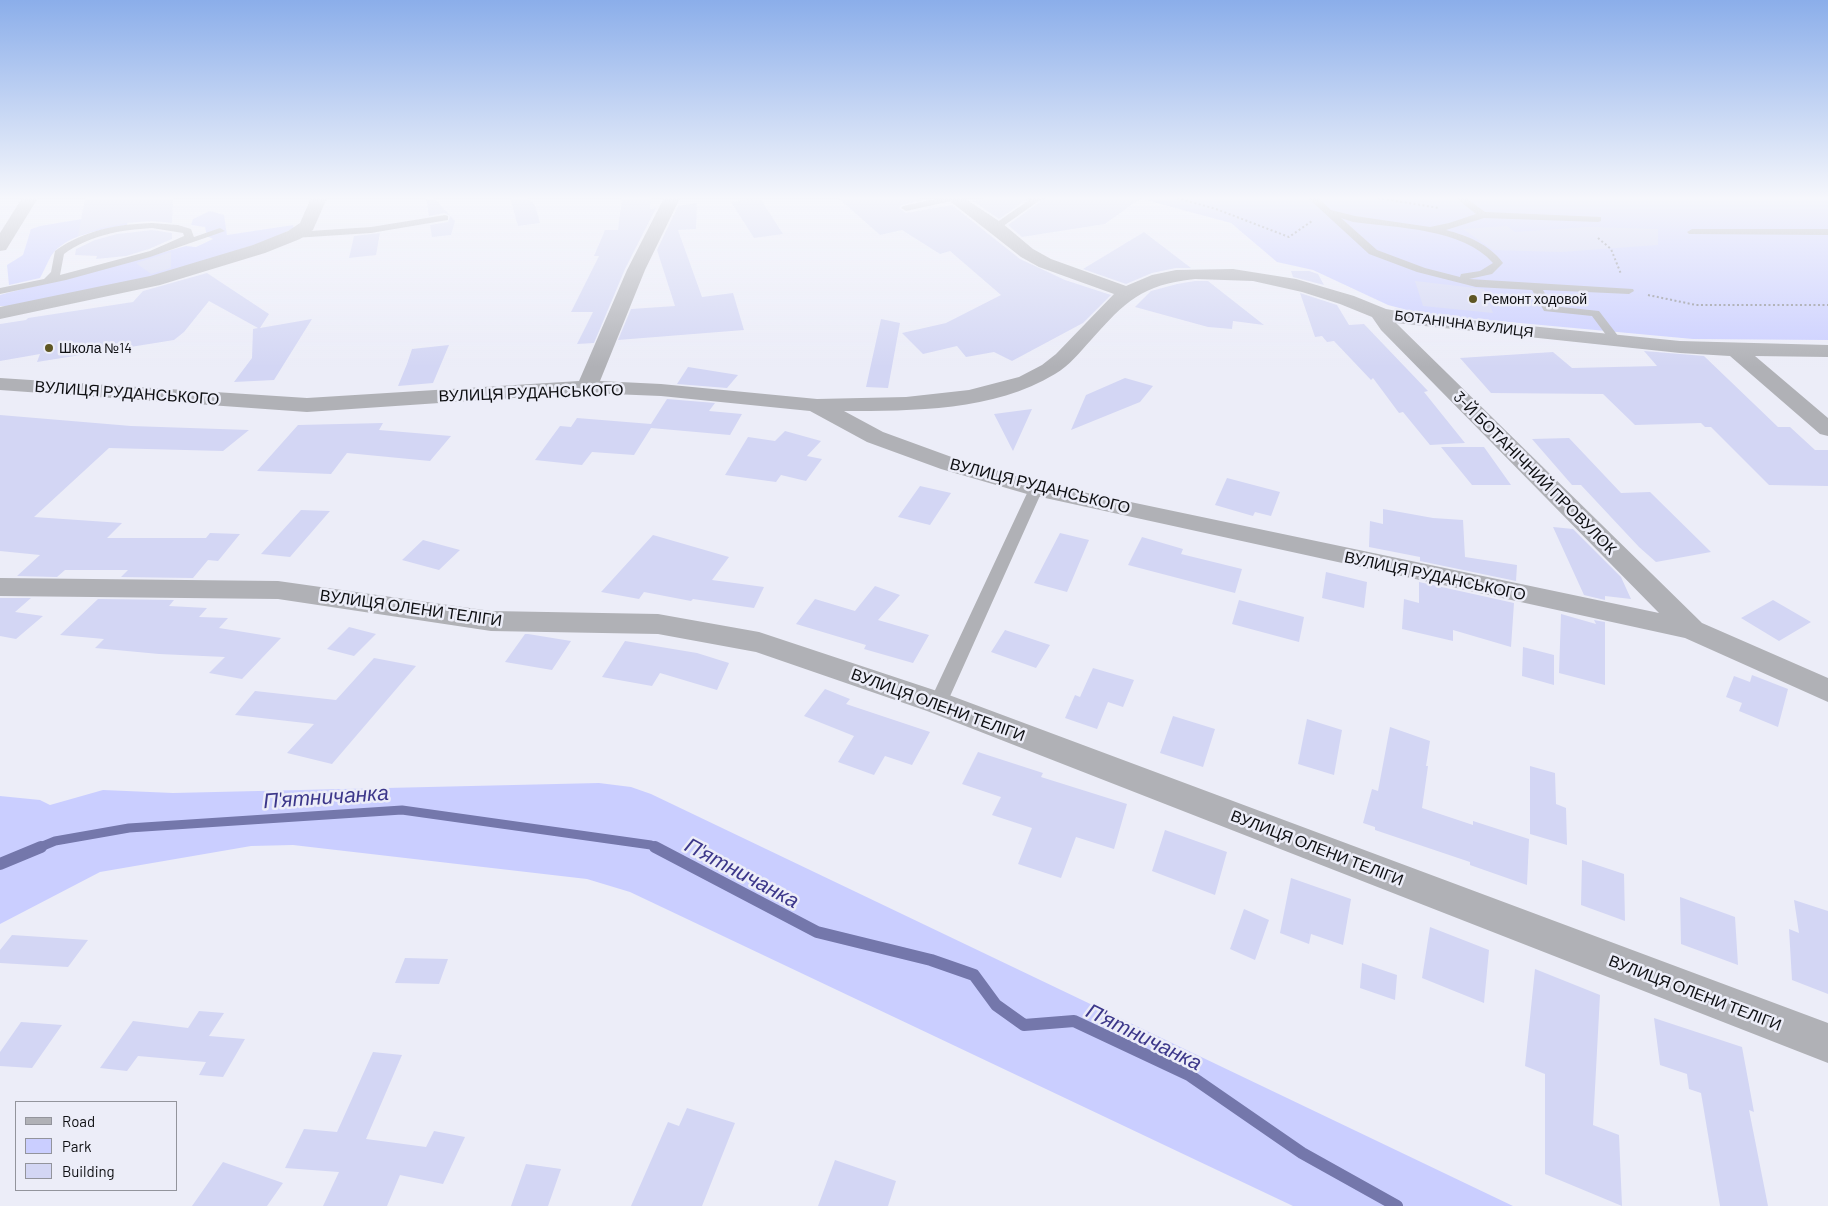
<!DOCTYPE html>
<meta charset="utf-8">
<style>
body{margin:0}
#map{position:relative;width:1828px;height:1206px;overflow:hidden;background:#ecedf8;font-family:Barlow,sans-serif}
canvas{display:block}
.legend{position:absolute;left:15px;top:1101px;width:162px;height:90px;box-sizing:border-box;background:#ecedf8;border:1px solid #93949c;margin:0;padding:6px 9px;list-style:none;font-size:15px;color:#0e0f12}
.legend li{display:flex;align-items:center;gap:10px;height:25px}
.legend b{width:25px;border:1px solid #93949c}
</style>
<div id="map">
<canvas width="1828" height="1206"></canvas>
<ul class="legend">
<li><b style="height:6px;background:#b0b1b6"></b>Road</li>
<li><b style="height:14px;background:#caceff"></b>Park</li>
<li><b style="height:14px;background:#d3d6f4"></b>Building</li>
</ul>
</div>
<script>
const context = document.querySelector('canvas').getContext('2d');
context.lineJoin = 'round';
function paint(path, color) { context.fillStyle = color; context.fill(path, 'evenodd'); }
function stroke(path, color, width, dash) { context.strokeStyle = color; context.lineWidth = width; context.lineCap = dash ? 'butt' : 'round'; context.setLineDash(dash || []); context.stroke(path); }
function drawText(font, color, halo, rows, align = 'center') {
  context.font = font + ' Barlow,sans-serif'; context.lineWidth = 5; context.setLineDash([]); context.textBaseline = 'middle'; context.strokeStyle = halo; context.fillStyle = color; for (const [text, x, y, turn = 0] of rows) {
    context.save(); context.translate(x, y); context.rotate((+turn || 0) * Math.PI / 180); context.textAlign = isNaN(turn) ? turn : align; if (halo) context.strokeText(text, 0, 0); context.fillText(text, 0, 0); context.restore();
  }
}
paint(new Path2D(`
 M1138 198H1828V340L1693 339 1422 314 1388 305 1313 270 1277 262 1231 223Z
 M130 211 127 225C102 230 66 234 51 256 47 263 44 271 40 278L9 285 7 265 23 255 31 229 40 226Z
 M210 211 224 215 227 235 293 225 294 228 267 241 148 278 9 306H0V295L7 293 88 273 186 246 196 247 213 239 207 236 205 227 191 225 193 219Z
 M599 783 631 787 651 794 1513 1206H1293L630 892 587 879 293 845 251 846 100 872 0 924V796L40 800 50 805 103 790 173 793Z`), '#caceff');
stroke(new Path2D(`
 M38 848 55 841 129 828 402 810 651 845 657 848`), '#7477ab', 9);
stroke(new Path2D(`
 M655 847 817 932 931 960 974 975 996 1005 1024 1025 1074 1021 1189 1075 1302 1153 1397 1206
 M0 864 41 847`), '#7477ab', 12);
paint(new Path2D(`
 M85 198H173L172 223 152 221 126 223 101 228 78 236Z
 M426 198H434L455 221 451 235 432 237 430 225 448 222 450 216 445 213 429 216Z
 M510 198H527L535 205 540 223 518 226Z
 M622 198H651L650 209 656 208 625 269 594 343 577 344 593 312H571L599 256H594L605 230H618Z
 M760 198 783 234 754 238 731 202Z
 M838 198H919L922 200 902 205 899 208 906 213 952 205 1020 259 1065 280 1111 295 1083 323 1012 361 994 352 966 357 957 346 923 354 902 333 946 323 1001 295 950 251 940 254 902 230 880 235Z
 M983 198H1029L999 219 973 201 983 200Z
 M1045 198H1141L1105 224 1022 237 1008 225Z
 M697 203 696 229 678 230 702 297 733 293 744 330 618 340 631 309 675 306 657 250 678 206Z
 M1507 226 1515 232 1587 227 1658 229V245L1561 252 1493 250 1463 229Z
 M152 230 172 233V239L149 249 126 256 96 259 97 256 75 255 76 249 95 240 117 234Z
 M1144 232 1191 268H1176L1152 273 1126 284 1083 269Z
 M380 233 376 255 349 258 354 236Z
 M171 252V268L151 274 136 263Z
 M1291 271H1309L1318 274 1324 285 1293 277Z
 M207 273 269 314 260 328 312 319 274 380 234 382 252 358 253 329 258 328 209 301 184 332 174 340 37 362 40 354 0 361V324L26 320 28 318 133 302 143 291Z
 M1195 281H1208L1264 325 1233 321 1232 329 1208 327 1135 307 1151 291 1177 284Z
 M1415 281 1484 289 1493 313 1423 306Z
 M1300 293 1337 305 1349 325 1364 324 1428 391 1424 392 1465 443 1430 445 1403 412 1399 413 1373 378 1371 380 1334 341 1327 342 1322 336 1315 337Z
 M881 319 900 323 888 388 866 387Z
 M449 345 433 383 398 386 407 364 412 349Z
 M1644 351 1704 356 1778 427H1790L1815 450H1828V486L1769 485 1711 427H1705L1701 423 1635 425 1603 394 1491 393 1460 358 1553 352 1572 368 1657 366Z
 M688 367 738 375 727 388 677 384Z
 M1125 378 1153 386 1140 402 1071 430 1086 395Z
 M667 399 715 403 709 411 742 414 730 435 651 428 634 455 592 452 582 465 535 460 560 426 571 427 577 418 651 424Z
 M1032 409 1013 451 994 414Z
 M0 415 131 426 249 430 223 451 109 448 34 517 122 523 107 538H206L210 533 240 534 218 561 208 560 193 578 121 577 128 570H65L57 577 17 576 40 555 0 551Z
 M383 423 379 430 451 436 430 461 347 453 331 474 257 471 298 425Z
 M785 431 821 441 807 456 822 459 806 481 781 475 776 482 725 475 748 437 775 441Z
 M1569 438 1621 493 1650 492 1711 552 1656 562 1639 547 1581 485H1572L1532 439Z
 M1441 447H1484L1511 485H1472Z
 M1227 478 1280 492 1271 516 1255 512 1253 516 1215 505Z
 M920 486 951 493 930 525 898 517Z
 M1383 509 1433 518 1463 520 1465 557 1517 565 1516 581 1420 561V557L1369 547 1370 521 1383 524Z
 M301 510 330 511 290 557 261 554Z
 M1553 527 1573 529 1621 577 1631 599 1605 596V600L1584 595Z
 M1060 533 1089 540 1067 592 1034 583Z
 M653 535 729 557 712 580 764 587 754 608 693 599 691 601 644 592 639 599 601 592Z
 M1142 537 1183 549 1181 554 1242 569 1235 593 1128 565Z
 M423 540 460 550 439 570 402 560Z
 M1326 572 1367 582 1364 608 1322 598Z
 M1419 582 1514 603 1511 647 1453 630V641L1402 629 1404 599 1419 603Z
 M875 586 900 595 878 620 929 635 913 663 864 649 866 645 796 624 815 599 855 611Z
 M0 598H31L15 612 43 616 16 639 0 636Z
 M98 599 174 600 169 606 207 608 199 617 228 618 219 628 281 638 242 679 209 673 225 657 159 654 95 648 104 639 60 635Z
 M1239 600 1304 617 1299 642 1232 624Z
 M1773 600 1811 622 1779 641 1741 618Z
 M1561 614 1596 624 1594 620 1605 622V685L1559 673Z
 M349 627 376 634 354 656 327 649Z
 M1005 630 1050 645 1036 668 991 652Z
 M525 634H528L571 641 552 670 505 662Z
 M625 641 697 653 729 663 717 690 660 673 652 686 602 677Z
 M1523 647 1554 655V685L1522 676Z
 M374 658 416 666 332 764 287 753 314 724 235 715 255 691 336 700Z
 M1093 668 1134 680 1123 707 1108 702 1097 729 1065 718 1075 695 1080 697Z
 M1752 675 1788 689 1778 727 1739 711 1742 703 1726 697 1734 676 1750 682Z
 M825 689 850 699 846 704 930 732 912 765 885 756 874 775 838 762 854 736 804 716Z
 M1173 716 1215 729 1203 767 1160 753Z
 M1307 719 1342 730 1334 775 1298 764Z
 M1390 727 1430 741 1426 766H1428L1422 808 1473 825V821L1529 839 1527 885 1470 865V862L1375 830V827L1363 823 1372 789 1378 791Z
 M978 752 1043 773 1041 777 1127 804 1114 849 1076 837 1061 878 1018 864 1032 828 992 815 1001 797 962 784Z
 M1530 766 1555 773 1556 804 1566 808 1567 845 1530 834Z
 M1165 830 1227 852 1215 895 1152 871Z
 M1582 860 1624 874 1625 921 1581 905Z
 M1291 878 1351 899 1343 945 1311 934 1309 944 1280 933Z
 M1680 897 1735 917 1738 965 1681 944Z
 M1794 900 1828 911V994L1792 980 1789 929 1799 933Z
 M1244 909 1269 920 1255 960 1230 949Z
 M1430 927 1489 950 1484 1003 1422 978Z
 M12 935 88 940 68 967 0 963V950Z
 M405 958 448 959 439 984 395 983Z
 M1362 963 1397 975 1395 1000 1360 988Z
 M1535 969 1600 995 1593 1125 1619 1135 1622 1206 1545 1174V1074L1525 1066Z
 M199 1011 224 1013 209 1036 245 1039 223 1077 199 1075 206 1062 138 1056 127 1071 100 1068 133 1021 188 1028Z
 M1654 1018 1742 1047 1754 1112 1749 1110 1768 1206H1720L1701 1093 1689 1089 1687 1074 1660 1065Z
 M21 1022 62 1025 32 1068 0 1066V1052Z
 M373 1052 402 1055 366 1139 426 1147 434 1131 465 1137 443 1184 400 1175 387 1206H323L339 1172 285 1168 304 1129 337 1132Z
 M687 1108 735 1123 702 1206H631L668 1122 679 1126Z
 M835 1160 896 1181 888 1206H818Z
 M223 1162 283 1183 267 1206H192Z
 M526 1164 561 1169 548 1206H511Z`), '#d3d6f4');
stroke(new Path2D(`
 M1177 198 1216 209 1289 237 1312 221
 M1378 198 1439 208
 M1598 238 1611 249 1621 274
 M1648 295 1696 305H1828`), '#8c8d94', 2, [2, 2.5]);
paint(new Path2D(`
 M941 198H958L956 200 906 211 901 208 903 206Z
 M1032 198H1043L999 229H993V225Z
 M1308 198H1318L1331 210 1355 216 1430 227 1449 223 1476 214 1456 198H1466L1485 212 1601 217V221L1598 222 1484 218 1446 230C1468 236 1489 244 1503 263L1492 274 1469 279 1633 289 1634 291 1629 294 1543 290 1552 306 1599 311 1622 341 1616 345 1612 343 1592 316 1544 311 1532 290 1476 287 1417 272 1369 254ZM1341 218 1353 222C1396 228 1463 228 1493 263L1480 271 1461 274 1460 277 1425 268 1377 250Z
 M445 215 448 216V220L371 233 294 238 289 235 294 232 371 227Z
 M152 223 178 225 191 229 194 237 220 228 225 231 150 257 66 280 0 294V288L44 279 51 272 55 251C84 230 118 224 152 223ZM152 228 183 233 184 236 150 251 60 275 64 254C90 235 120 230 152 228Z
 M1692 229H1828V235L1689 234 1687 232Z
 M1036 485 1041 486 1043 489 947 703 944 708 938 710 932 708 929 703 1029 489 1031 486Z`), '#b0b1b6');
paint(new Path2D(`
 M311 198H327L313 230 300 239 265 253 160 285 0 319V307L150 276 253 245 288 231 300 223Z
 M664 198H680L645 270 600 381 661 384 817 399 906 397 969 390 1019 377 1042 365 1056 354 1114 294 1039 267 1021 257 946 198H964L1002 223 1033 249 1051 259 1126 286 1152 275 1176 270 1233 269 1296 279 1354 296 1386 309 1420 315 1680 341 1828 345V357L1755 356 1828 418V436L1820 434 1730 356 1680 353 1396 323 1702 623 1828 678V702L1685 638 1027 494 941 469 867 442 810 411 661 396 587 393 307 412 0 390V378L307 398 579 381 627 270ZM1195 279 1253 281 1302 292 1340 304 1372 317 1381 330 1659 613 1040 483 957 459 883 432 844 411C913 411 994 411 1055 374 1069 366 1080 352 1091 340 1126 301 1141 285 1195 279Z
 M0 578 278 581 491 611 658 614 759 632 949 695 1828 1023V1063L927 711 756 652 658 634 491 631 278 599 0 596Z`), '#b0b1b6');
paint(new Path2D(`
 M22 198H38L6 250 0 251V233Z`), '#b0b1b6');
const sky = context.createLinearGradient(0, 0, 0, 367);
sky.addColorStop(0, '#8baeea');
sky.addColorStop(0.54, '#f6f7fc');
sky.addColorStop(1, '#f6f7fc00');
context.fillStyle = sky;
context.fillRect(0, 0, 1828, 367);
for (const [x, y, r, color] of [
 [1473,299,5,"#5e5623"],
 [49,348,5,"#5e5623"]
]) { const dot = new Path2D(); dot.arc(x, y, r, 0, 2 * Math.PI); context.fillStyle = color; context.fill(dot); stroke(dot, '#ecedf8', 2); }
drawText('14px', '#0e0f12', '#ecedf8', [
 ["Ремонт ходовой",1483,299],
 ["Школа №14",59,348]
], 'left');
drawText('14px', '#0e0f12', '#ecedf8', [
 ["БОТАНІЧНА ВУЛИЦЯ",1464,324,7]
]);
drawText('16px', '#0e0f12', '#ecedf8', [
 ["ВУЛИЦЯ РУДАНСЬКОГО",127,393,4],
 ["ВУЛИЦЯ РУДАНСЬКОГО",531,393,-2],
 ["3-Й БОТАНІЧНИЙ ПРОВУЛОК",1535,473,45],
 ["ВУЛИЦЯ РУДАНСЬКОГО",1040,486,14],
 ["ВУЛИЦЯ РУДАНСЬКОГО",1435,576,12],
 ["ВУЛИЦЯ ОЛЕНИ ТЕЛІГИ",411,608,8],
 ["ВУЛИЦЯ ОЛЕНИ ТЕЛІГИ",938,705,20],
 ["ВУЛИЦЯ ОЛЕНИ ТЕЛІГИ",1317,848,21],
 ["ВУЛИЦЯ ОЛЕНИ ТЕЛІГИ",1695,993,21]
]);
drawText('italic 21px', '#3c378a', '#ecedf8', [
 ["П'ятничанка",326,797,-4],
 ["П'ятничанка",742,873,28],
 ["П'ятничанка",1144,1037,26]
]);
</script>
